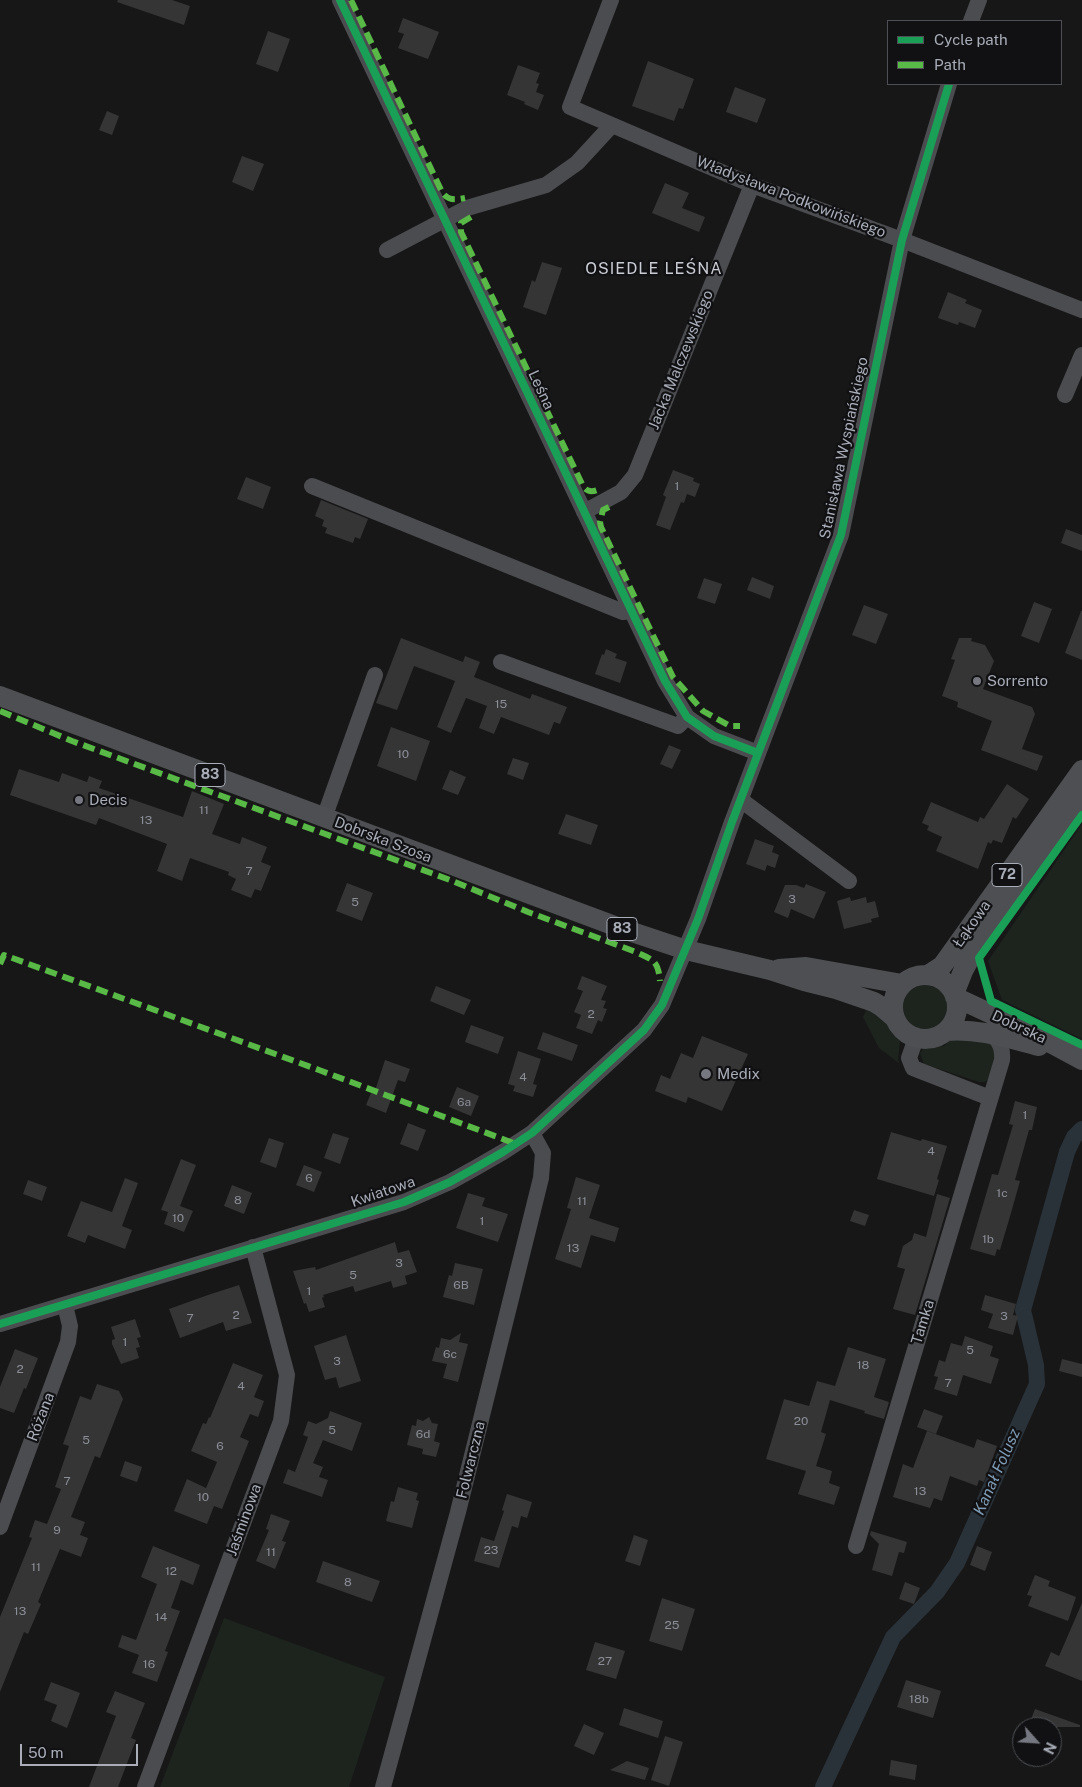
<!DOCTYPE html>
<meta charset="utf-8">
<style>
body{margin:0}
#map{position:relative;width:1082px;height:1787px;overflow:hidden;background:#171717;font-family:"Public Sans",sans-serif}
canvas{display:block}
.legend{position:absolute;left:887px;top:20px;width:175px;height:65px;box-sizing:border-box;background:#111113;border:1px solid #4d4f55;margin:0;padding:6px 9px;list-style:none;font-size:15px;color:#a8adb8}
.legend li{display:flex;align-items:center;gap:10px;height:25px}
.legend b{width:25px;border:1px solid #4d4f55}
.north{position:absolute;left:1012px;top:1717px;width:50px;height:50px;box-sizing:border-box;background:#111113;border:1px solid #4d4f55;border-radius:50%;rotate:116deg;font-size:14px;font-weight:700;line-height:20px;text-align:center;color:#a8adb8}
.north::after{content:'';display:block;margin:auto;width:18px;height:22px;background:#757880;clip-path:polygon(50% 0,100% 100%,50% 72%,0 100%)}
.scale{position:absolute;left:20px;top:1744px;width:118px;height:22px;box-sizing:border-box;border:2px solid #a8adb8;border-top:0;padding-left:6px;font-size:15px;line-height:18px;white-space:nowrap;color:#a8adb8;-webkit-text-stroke:4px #111113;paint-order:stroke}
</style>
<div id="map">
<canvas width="1082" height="1787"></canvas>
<ul class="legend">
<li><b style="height:6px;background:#1a9f57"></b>Cycle path</li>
<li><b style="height:6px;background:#58b947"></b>Path</li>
</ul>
<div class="north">N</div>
<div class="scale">50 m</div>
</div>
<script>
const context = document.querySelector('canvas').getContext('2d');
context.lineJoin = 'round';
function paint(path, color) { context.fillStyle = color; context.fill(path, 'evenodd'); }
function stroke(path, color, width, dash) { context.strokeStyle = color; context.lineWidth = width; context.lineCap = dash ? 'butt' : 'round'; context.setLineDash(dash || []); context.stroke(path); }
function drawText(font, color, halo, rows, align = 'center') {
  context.font = font + ' "Public Sans",sans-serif'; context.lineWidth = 4.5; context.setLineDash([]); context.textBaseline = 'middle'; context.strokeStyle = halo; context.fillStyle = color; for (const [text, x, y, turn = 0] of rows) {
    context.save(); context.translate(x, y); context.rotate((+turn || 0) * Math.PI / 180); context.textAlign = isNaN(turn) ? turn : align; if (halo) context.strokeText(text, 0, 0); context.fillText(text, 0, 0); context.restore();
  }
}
paint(new Path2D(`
 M1082 824V1039L1002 1000 988 961Z
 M903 1007a22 22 0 1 1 44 0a22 22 0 1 1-44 0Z
 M868 1006 886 1021 893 1034 900 1040 898 1060 900 1064 879 1048 863 1017Z
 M957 1037 997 1045 992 1077 985 1082H979L924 1064 920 1053 923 1049 944 1046 952 1039Z
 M224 1618 385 1677 349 1787H160Z`), '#1d241e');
stroke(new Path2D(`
 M823 1787 893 1637 937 1592 957 1563 1037 1384 1036 1365 1023 1310 1067 1152 1074 1137 1082 1129`), '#2a3239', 16);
paint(new Path2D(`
 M118 0H172L190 6 184 25 117 2Z
 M403 18 439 32 428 59 398 48 404 34 398 32Z
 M268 31 290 39 278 72 256 64Z
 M648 61 694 79 683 109 679 108 674 121 632 106Z
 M518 65 540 73 536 83 539 84 536 92 544 95 538 110 524 104 525 102 507 95Z
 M735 87 766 99 757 123 726 112Z
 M107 111 119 116 112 135 99 130Z
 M242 156 264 164 253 191 232 182Z
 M665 183 689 193 682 208 705 217 699 232 652 213Z
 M542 262 562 268 546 315 523 307 532 280 535 282Z
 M948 292 967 300 965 303 982 310 975 328 959 322 958 325 938 318Z
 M673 470 694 478 693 481 700 484 695 497 687 494 684 503 681 502 670 530 656 525 666 497 663 495Z
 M246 477 271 487 263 509 237 499Z
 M321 500 368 519 360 539 355 537 353 543 325 533 327 528 322 526 324 520 315 516Z
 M1066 529 1082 535V551L1061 543Z
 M752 577 774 586 770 599 747 590Z
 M704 578 722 584 715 604 697 598Z
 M1034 602 1052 609 1039 643 1021 636Z
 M864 605 888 614 876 644 852 635Z
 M1081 611H1082V660L1065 653Z
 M401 638 463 662 465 656 480 662 474 677 530 699 532 694 567 707 560 724 554 722 549 735 501 717 494 734 479 728 487 706 466 698 451 733 437 727 455 681 414 666 397 710 376 703Z
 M959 638H972L971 641 985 645 994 661 983 689 1032 707 1035 714 1022 749 1043 756 1037 771 981 750 992 721 957 707 958 702 942 696 955 660 951 659Z
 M606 649 617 654 615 658 627 662 620 683 595 674 602 654 604 655Z
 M391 727 430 741 416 781 377 766Z
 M669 745 681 750 672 769 660 764Z
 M513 758 529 763 523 780 507 774Z
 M19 769 59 782 62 773 87 782 89 776 102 781 99 788 183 817 192 791 224 804 212 834 240 844 242 837 267 847 261 862 271 866 261 891 255 889 251 898 231 890 236 879 228 875 229 872 190 858 182 881 157 871 167 844 99 818 96 825 10 795Z
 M450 770 466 777 458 795 442 789Z
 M1007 784 1029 799 1016 819 1013 817 1002 843 993 840 991 844 988 842 978 869 936 851 942 837 927 830 929 826 922 823 931 802 978 822 980 817 984 819Z
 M566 814 598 825 591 845 558 834Z
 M755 839 774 846 772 852 779 855 775 868 767 865 765 871 746 864Z
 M347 883 373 893 362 921 336 911Z
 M806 884 826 892 814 919 791 909 788 918 774 912 785 885H796L804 888Z
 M850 897 851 901 866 897 867 903 875 901 879 917 871 919 872 922 844 929 837 901Z
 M582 976 607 986 601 1000 606 1001 603 1008 607 1009 602 1022 598 1020 592 1034 576 1028 581 1015 574 1012 583 991 577 989Z
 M436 986 471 1000 464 1015 430 1001Z
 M471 1025 504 1037 498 1054 465 1042Z
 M543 1032 578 1045 572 1061 537 1049Z
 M702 1036 748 1054 722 1111 688 1097 686 1103 655 1091 661 1075 670 1079 681 1053 693 1058Z
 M518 1051 541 1059 533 1084 537 1085 533 1097 513 1091 515 1086 508 1084Z
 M385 1060 410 1069 405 1082 398 1080 386 1113 366 1105 371 1093 374 1094Z
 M457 1087 479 1096 471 1116 449 1107Z
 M1015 1101 1037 1107 1032 1130H1029L1015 1180 1020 1181 1011 1213 1000 1250 997 1249 995 1256 970 1249 992 1174 998 1175 1013 1125 1009 1124Z
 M408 1123 426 1130 418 1151 400 1144Z
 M891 1132 921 1141 922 1139 947 1146 937 1179 939 1180 934 1196 877 1179Z
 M333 1133 349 1138 340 1164 324 1158Z
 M269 1138 284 1143 276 1168 260 1162Z
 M181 1159 196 1165 180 1206 193 1211 184 1232 164 1224 168 1212 161 1210Z
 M304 1165 322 1172 314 1192 296 1185Z
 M576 1177 600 1185 589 1218 619 1228 615 1242 591 1235 581 1268 555 1259 571 1209 567 1208Z
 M125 1178 138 1183 122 1226 132 1230 125 1249 88 1235 85 1243 67 1236 81 1201 112 1212Z
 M28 1180 47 1187 42 1201 23 1194Z
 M232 1185 252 1193 244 1214 224 1206Z
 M468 1193 485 1198 482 1206 508 1214 498 1242 456 1228Z
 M937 1194 950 1198 915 1315 893 1309 905 1269 897 1267 903 1246 912 1240 914 1233 926 1237Z
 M854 1210 869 1215 865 1226 850 1221Z
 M395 1242 398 1253 409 1250 417 1272 405 1276 407 1284 393 1288 391 1281 355 1292 353 1286 323 1295 324 1297 322 1298 325 1307 309 1312 306 1303 304 1304 293 1271 315 1267 316 1270Z
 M455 1263 483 1269 474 1305 443 1297 449 1275 452 1276Z
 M239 1285 252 1323 226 1331 223 1322 180 1338 169 1309 208 1295Z
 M985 1295 1016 1304 1013 1315 1018 1316 1013 1335 988 1328 993 1314 981 1310Z
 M135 1319 141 1337 137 1338 140 1347 136 1348 139 1358 121 1364 112 1344V1340L115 1339 111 1327Z
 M461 1333 459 1342 468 1344 458 1382 443 1378 447 1364 432 1361 436 1347 439 1348 441 1338 450 1340Z
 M346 1335 361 1381 339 1388 336 1377 325 1380 314 1346Z
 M965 1336 993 1346 990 1356 999 1359 991 1384 963 1375 957 1396 934 1389 938 1377 934 1376 939 1360 945 1362 951 1343 962 1346Z
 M848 1347 886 1359 874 1397 889 1402 884 1419 864 1413 865 1411 830 1400 821 1432 826 1434 816 1466 832 1471 829 1483 840 1487 834 1505 798 1494 806 1471 766 1459 784 1399 809 1406 817 1381 835 1386Z
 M15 1349 38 1358 26 1389 24 1388 14 1413 0 1408V1387Z
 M1062 1359 1082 1364V1377L1059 1371Z
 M233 1363 263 1375 254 1397 264 1401 258 1417 250 1414 240 1437 249 1441 222 1509 214 1506 207 1524 174 1511 187 1479 206 1488 217 1462 191 1451 203 1423 206 1424 209 1417 210 1418Z
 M97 1384 119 1391 123 1399 100 1458 95 1456 71 1517 85 1522 80 1535 88 1538 81 1557 60 1549 38 1602 41 1604 28 1634 24 1632 0 1692V1617L32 1538 29 1537 35 1520 47 1524 61 1489 55 1487 69 1446 63 1444 80 1396 91 1400Z
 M924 1409 943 1416 936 1434 917 1427Z
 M330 1411 362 1423 352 1451 323 1440 313 1463 323 1467 319 1477 328 1480 322 1497 283 1483 288 1469 295 1472 308 1437 303 1435 308 1421 316 1424 328 1418Z
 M429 1417 432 1423 438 1424 434 1441 440 1443 436 1457 422 1454 423 1449 407 1445 412 1425 416 1426 417 1419 423 1421Z
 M927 1431 974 1448 977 1439 997 1446 984 1482 979 1480 977 1486 950 1476 942 1501 934 1498 930 1508 893 1497 903 1464 913 1468Z
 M125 1461 142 1467 137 1482 120 1476Z
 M398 1487 418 1493 416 1500 419 1501 412 1528 386 1521 391 1501 394 1502Z
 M507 1494 532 1502 527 1518 521 1516 518 1528 512 1526 499 1568 474 1561 481 1537 494 1541 504 1511 502 1510Z
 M271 1514 290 1521 282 1541 286 1542 275 1569 256 1561 269 1530 266 1529Z
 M871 1531 907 1542 904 1553 899 1552 892 1576 872 1570 879 1544 870 1535Z
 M634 1535 648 1540 640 1566 625 1561Z
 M153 1546 200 1565 193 1585 181 1580 171 1608 180 1611 165 1651 168 1652 157 1682 132 1673 139 1655 118 1647 122 1635 136 1640 157 1584 141 1577Z
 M977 1546 992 1552 985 1571 970 1565Z
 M323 1561 380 1581 372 1602 316 1582Z
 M1035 1575 1050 1581 1048 1586 1076 1597 1068 1621 1028 1606 1032 1596 1027 1595Z
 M905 1582 920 1588 914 1604 899 1599Z
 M662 1598 695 1609 682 1651 649 1641Z
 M1082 1603V1681L1045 1666 1051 1652 1059 1656Z
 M595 1642 625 1651 616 1679 586 1670Z
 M906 1680 941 1691 933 1718 897 1707Z
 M51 1682 80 1693 67 1728 51 1721 57 1705 44 1700Z
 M115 1691 145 1703 131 1738 136 1740 118 1787H89L116 1716 106 1712Z
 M624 1708 663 1721 658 1738 619 1725Z
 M1035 1709 1080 1725V1727H1028Z
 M584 1724 604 1733 594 1755 574 1746Z
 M665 1736 683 1742 669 1786 651 1780Z
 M891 1760 917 1765 915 1780 889 1775Z
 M627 1761 649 1768 645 1780 610 1770Z`), '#353536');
stroke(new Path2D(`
 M340 0 665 681 687 717 714 736 758 753
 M611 0 570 107 612 125
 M971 21 979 0
 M387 250 467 208 546 185 577 163 612 125 752 185 902 240 1082 310
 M1065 395 1082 355
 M312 486 623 612 632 611
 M584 512 621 492 635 475 752 185
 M501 662 678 726 687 717
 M741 800 849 881
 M324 818 375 675
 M916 1038 909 1058 913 1068 990 1098
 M0 1324 404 1202 450 1182 477 1167 503 1152 532 1133 644 1030 662 1005 698 919 732 822 841 535 902 240 949 84
 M0 1527 68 1342 70 1326 65 1305
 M856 1546 1002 1060C1003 1049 1000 1043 993 1034
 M145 1787 281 1421 287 1375 253 1247
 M383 1787 458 1512 541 1178 543 1153 532 1133`), '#4b4c50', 16);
stroke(new Path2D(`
 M0 696 623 929 686 950 770 970 804 981 836 989 874 1002 882 1007 895 1018
 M779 969 806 967 902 984
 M893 1007a32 32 0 1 1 64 0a32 32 0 1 1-64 0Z
 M928 975 942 966 1082 770
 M954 994 963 971 977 945 1082 796
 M955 997 1030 1032 1082 1060
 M946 1031C978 1028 1008 1038 1039 1046`), '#4d4f52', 20);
stroke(new Path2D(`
 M351 0 442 192C448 201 455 200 465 198
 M471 217 461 223V232L583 486C588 493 592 492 600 489
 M609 507 603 510 600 522 601 527 673 677 703 711 730 726H740
 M0 711 72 741 385 856 450 880 528 912 636 952C653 960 658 960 660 981
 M0 964 4 955 319 1070 516 1144`), '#58b947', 6, [12, 6]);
stroke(new Path2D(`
 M340 0 665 681 687 717 714 736 758 753
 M1082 815 979 958 991 1001 1082 1045
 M0 1324 404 1202 450 1182 477 1167 503 1152 532 1133 644 1030 662 1005 698 919 732 822 841 535 902 240 949 84`), '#1a9f57', 8);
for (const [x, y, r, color] of [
 [977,681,5,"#757880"],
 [79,800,5,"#757880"],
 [706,1074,6,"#757880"]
]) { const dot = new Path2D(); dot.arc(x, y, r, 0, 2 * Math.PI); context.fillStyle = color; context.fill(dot); stroke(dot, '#111113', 2); }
drawText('12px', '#8b8f98', null, [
 ["1",677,486],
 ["15",501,704],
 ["10",403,754],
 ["11",204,810],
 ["13",146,820],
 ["7",249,871],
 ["3",792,899],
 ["5",355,902],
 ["2",591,1014],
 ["4",523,1077],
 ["6a",464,1102],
 ["1",1025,1115],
 ["4",931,1151],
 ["6",309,1178],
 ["1c",1002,1193],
 ["8",238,1200],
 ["11",582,1201],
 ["10",178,1218],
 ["1",482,1221],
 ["1b",988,1239],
 ["13",573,1248],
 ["3",399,1263],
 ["5",353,1275],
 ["6B",461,1285],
 ["1",309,1291],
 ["2",236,1315],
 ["3",1004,1316],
 ["7",190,1318],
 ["1",125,1342],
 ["5",970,1350],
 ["6c",450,1354],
 ["3",337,1361],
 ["18",863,1365],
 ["2",20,1369],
 ["7",948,1383],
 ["4",241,1386],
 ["20",801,1421],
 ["5",332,1430],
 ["6d",423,1434],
 ["5",86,1440],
 ["6",220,1446],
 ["7",67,1481],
 ["13",920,1491],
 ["10",203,1497],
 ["9",57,1530],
 ["23",491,1550],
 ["11",271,1552],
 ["11",36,1567],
 ["12",171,1571],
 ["8",348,1582],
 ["13",20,1611],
 ["14",161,1617],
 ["25",672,1625],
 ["27",605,1661],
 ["16",149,1664],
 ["18b",919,1699]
]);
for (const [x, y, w] of [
 [210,775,30],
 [1007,875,30],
 [622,929,30]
]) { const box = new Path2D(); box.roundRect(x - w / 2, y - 11.5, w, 23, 4); context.fillStyle = '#111113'; context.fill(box); stroke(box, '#a8adb8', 1); }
drawText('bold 14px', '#a8adb8', null, [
 ["83",210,775],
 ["72",1007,875],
 ["83",622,929]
]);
drawText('15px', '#a8adb8', '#111113', [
 ["Władysława Podkowińskiego",791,197,21],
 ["Jacka Malczewskiego",681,360,-68],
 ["Leśna",541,390,65],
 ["Stanisława Wyspiańskiego",844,448,-78],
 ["Dobrska Szosa",383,840,21],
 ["Łąkowa",972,924,-55],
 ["Dobrska",1019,1027,25],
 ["Kwiatowa",383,1192,-19],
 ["Tamka",923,1322,-73],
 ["Różana",41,1417,-69],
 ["Folwarczna",471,1460,-76],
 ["Jaśminowa",244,1520,-70]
]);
drawText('15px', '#a8adb8', '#111113', [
 ["Sorrento",987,681],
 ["Decis",89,800],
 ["Medix",717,1074]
], 'left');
context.letterSpacing = '1px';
drawText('16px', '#c9ccd4', '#111113', [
 ["OSIEDLE LEŚNA",654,269]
]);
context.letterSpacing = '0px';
drawText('italic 16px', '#7f9bb3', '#111113', [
 ["Kanał Folusz",997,1472,-66]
]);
</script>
